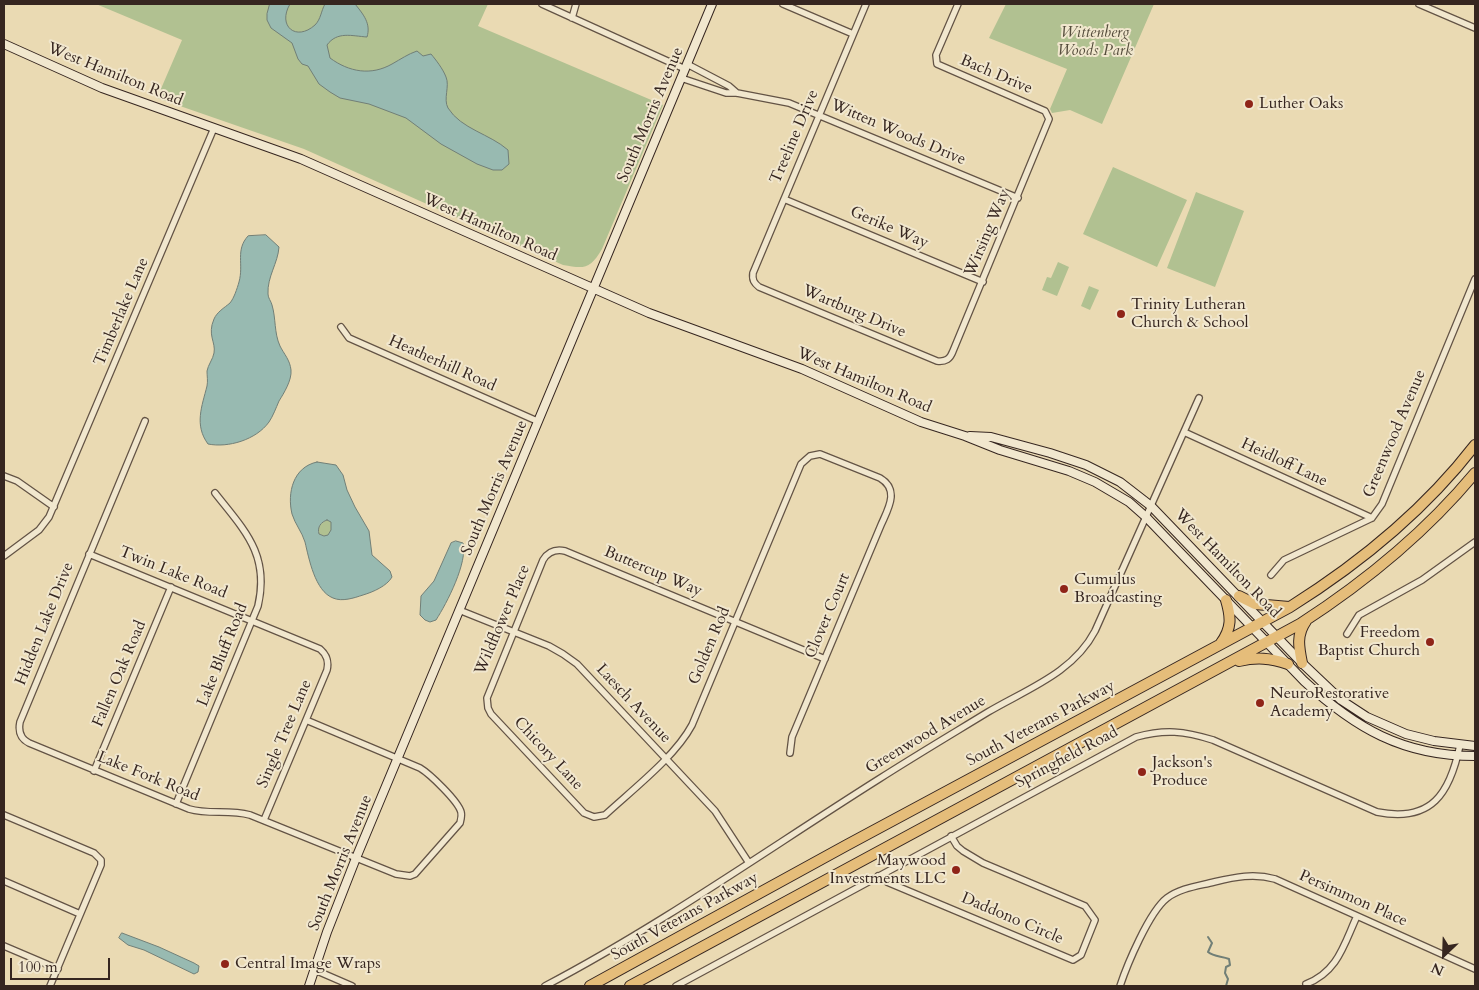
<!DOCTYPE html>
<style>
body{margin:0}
#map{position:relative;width:1479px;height:990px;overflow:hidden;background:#eadab3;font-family:Cardo,serif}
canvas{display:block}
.frame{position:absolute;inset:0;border:5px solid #362620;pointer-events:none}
.north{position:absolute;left:1419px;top:930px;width:50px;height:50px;-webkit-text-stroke:4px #f1e7ce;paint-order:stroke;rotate:204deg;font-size:14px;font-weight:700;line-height:20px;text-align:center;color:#362620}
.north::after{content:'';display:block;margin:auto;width:18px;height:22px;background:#362620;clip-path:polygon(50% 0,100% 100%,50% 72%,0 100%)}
.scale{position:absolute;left:10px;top:958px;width:100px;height:22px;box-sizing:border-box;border:2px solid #362620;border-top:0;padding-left:6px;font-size:15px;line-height:18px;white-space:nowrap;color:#362620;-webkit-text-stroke:4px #f1e7ce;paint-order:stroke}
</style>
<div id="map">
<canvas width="1479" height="990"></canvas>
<div class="frame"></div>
<div class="north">N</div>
<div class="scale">100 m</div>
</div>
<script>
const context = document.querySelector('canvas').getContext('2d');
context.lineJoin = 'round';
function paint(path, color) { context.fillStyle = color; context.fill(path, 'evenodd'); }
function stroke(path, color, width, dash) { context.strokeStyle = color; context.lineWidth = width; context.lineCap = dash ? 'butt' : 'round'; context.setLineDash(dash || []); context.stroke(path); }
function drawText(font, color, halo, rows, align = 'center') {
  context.font = font + ' Cardo,serif'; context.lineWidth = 4; context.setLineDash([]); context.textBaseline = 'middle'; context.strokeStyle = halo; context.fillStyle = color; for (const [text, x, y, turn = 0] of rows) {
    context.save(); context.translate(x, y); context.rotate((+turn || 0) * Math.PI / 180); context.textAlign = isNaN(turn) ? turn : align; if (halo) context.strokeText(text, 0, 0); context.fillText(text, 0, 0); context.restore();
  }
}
paint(new Path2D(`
 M96 4H488L478 26 663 105 602 249C590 269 585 269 563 265L304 149 157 98 182 40Z
 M1006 4H1154L1102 124 1070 110 1052 113 1050 109 1067 69 989 38Z
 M1113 167 1187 200 1157 267 1083 234Z
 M1196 192 1244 211 1215 287 1167 268Z
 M1058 262 1069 267 1057 296 1042 290 1047 277 1051 278Z
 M1089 286 1099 290 1090 310 1081 306Z
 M327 520 331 521V531L328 536H324L319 534C317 527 321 523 327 520Z`), '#b1c191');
const water = new Path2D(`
 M270 4H290C277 26 296 42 315 25 321 19 321 11 325 4H355C364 15 371 24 367 37 352 36 337 31 327 45L330 58C349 72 371 76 392 64 401 59 408 54 417 51L423 56 431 54C436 60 443 69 446 77 450 86 443 99 448 108 461 129 490 134 508 150L509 164 502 170H493L477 164 441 144 406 118 369 104 340 98 330 92 319 84 308 66 302 64 298 59 292 43 271 28 267 20V14Z
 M266 235 279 247C278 263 267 277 268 294 268 298 271 301 272 305 276 318 274 333 280 346 284 354 290 360 291 370 292 380 284 393 279 401 276 408 273 416 269 422 256 440 228 448 208 444 194 425 202 406 207 386 208 381 207 376 207 371 208 365 213 359 214 353 216 342 207 335 214 319 217 312 224 308 230 303 234 298 237 289 239 282 244 264 235 250 248 236Z
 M317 462 336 465 343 475 347 490 355 507 369 531 372 555 390 571 392 577C387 586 373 592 363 595 354 598 342 602 333 598 315 591 309 559 305 542 302 532 295 524 292 514 287 493 293 467 317 462ZM327 520 331 522V530L328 535 324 536 319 534C317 527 321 522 327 520Z
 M456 541 463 543C468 562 447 603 436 620L430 622 425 620 420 615 421 596 434 581 451 543Z
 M122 933 159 947 194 963 199 966 198 972 194 974 144 950 128 945 119 938Z`);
paint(water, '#98bab1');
stroke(water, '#717f77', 1);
stroke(new Path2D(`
 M1208 937 1212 943 1208 952C1214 957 1222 956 1229 959L1230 965 1226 967 1225 973 1228 979 1226 986`), '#717f77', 2);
const street = new Path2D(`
 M542 4 685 69
 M783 4 853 34
 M866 4 753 273C752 280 754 283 759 287L937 361C946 362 950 359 953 351L1049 119 1045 111 937 64 936 55 958 4
 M1419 4 1475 28
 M572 18 576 4
 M687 64 729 86 737 93
 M681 78 726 93H737L789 103 1018 198
 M784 199 983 282
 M341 327 349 338 537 421
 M145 421 20 722C18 732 21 739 29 743L189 809C209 815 229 809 250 815L396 874 410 876 415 874 460 823C461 819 462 816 461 812 458 801 430 774 420 768L306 720
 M1184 432 1372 518
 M4 476 17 481 54 507
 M89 554 320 649C327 655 329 661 327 670L264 820
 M4 556 39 530 49 517 214 128
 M1271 575 1284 560 1372 518 1382 504 1475 279
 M459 610 549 646 563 654 577 664 715 811 749 863
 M1347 634 1359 615 1422 580 1475 542
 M790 753 792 737 881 525C888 509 900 490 880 478L820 454 810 456 801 464 692 725C675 757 632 790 605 815L594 817 584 813 491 714 488 708 487 698 543 560C548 552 556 549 565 551L825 659
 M94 771 171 587
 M176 804 258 606C270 554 244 530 215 493
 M4 815 94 853 101 860V865L50 986
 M878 876 887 882 1073 960 1081 955 1095 920 1085 906 983 863 963 851 957 846 951 836
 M4 881 80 914
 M4 946 58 969
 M315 970 352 986
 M1306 984C1338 972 1344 944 1357 916
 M545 986C661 925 768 849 879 779 915 756 952 734 988 712 1027 689 1073 673 1095 631L1199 398
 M676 986 1136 737C1165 729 1184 731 1213 740L1377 812C1432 823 1450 793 1460 745
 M1120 986C1127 965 1149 912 1167 898 1180 888 1198 886 1214 882 1235 877 1254 873 1275 879L1475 969`);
const secondary = new Path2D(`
 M4 44 102 88 301 159 649 313 802 369 921 422 965 436 1000 450 1069 471 1095 482 1129 502 1146 517 1304 681C1355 728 1403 756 1475 756
 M970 436 991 437 1050 453 1086 465 1120 482 1151 506 1302 663 1341 700 1367 717 1406 734 1434 741 1475 746
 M309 986 327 932 356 858 712 4`);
const highway = new Path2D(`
 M1239 596 1255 604 1289 607
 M1221 643C1232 628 1231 617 1226 600
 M1239 661C1257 657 1270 658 1288 664
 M1302 663C1299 648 1296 635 1306 621
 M590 986 847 845 1290 607C1360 563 1424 511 1475 445
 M630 986 1300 624C1365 582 1425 533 1475 473`);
stroke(street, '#635345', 8);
stroke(secondary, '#362620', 10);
stroke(highway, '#362620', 12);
stroke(street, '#f1e7ce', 5.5);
stroke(secondary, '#f1e7ce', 8);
stroke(highway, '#e5bd7a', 10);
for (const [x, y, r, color] of [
 [1249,104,5,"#8f2418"],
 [1121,314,5,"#8f2418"],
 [1064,589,5,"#8f2418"],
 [1430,642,5,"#8f2418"],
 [1260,703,5,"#8f2418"],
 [1142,772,5,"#8f2418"],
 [956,870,5,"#8f2418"],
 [225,964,5,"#8f2418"]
]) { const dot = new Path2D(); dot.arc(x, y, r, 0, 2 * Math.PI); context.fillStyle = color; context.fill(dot); stroke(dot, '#f1e7ce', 2); }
drawText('italic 16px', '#554d3c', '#f1e7ce', [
 ["Wittenberg",1095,33],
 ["Woods Park",1095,51]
]);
drawText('16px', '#362620', '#f1e7ce', [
 ["West Hamilton Road",115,75,22],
 ["Bach Drive",996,75,23],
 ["South Morris Avenue",651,115,-67],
 ["Witten Woods Drive",898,133,23],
 ["Treeline Drive",795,137,-67],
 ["West Hamilton Road",490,228,24],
 ["Gerike Way",889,228,23],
 ["Wirsing Way",988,233,-67],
 ["Timberlake Lane",122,312,-67],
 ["Wartburg Drive",854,312,23],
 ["Heatherhill Road",442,364,24],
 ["West Hamilton Road",864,381,23],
 ["Greenwood Avenue",1395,434,-67],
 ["Heidloff Lane",1284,463,25],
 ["South Morris Avenue",495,488,-67],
 ["West Hamilton Road",1227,564,46],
 ["Buttercup Way",653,572,23],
 ["Twin Lake Road",173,573,22],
 ["Clover Court",828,616,-67],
 ["Wildflower Place",503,620,-67],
 ["Hidden Lake Drive",45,624,-68],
 ["Golden Rod",710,646,-67],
 ["Lake Bluff Road",223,655,-68],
 ["Fallen Oak Road",120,674,-67],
 ["Laesch Avenue",633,704,47],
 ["South Veterans Parkway",1041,724,-28],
 ["Single Tree Lane",285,734,-67],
 ["Greenwood Avenue",926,735,-31],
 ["Chicory Lane",548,754,47],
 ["Springfield Road",1067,758,-28],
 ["Lake Fork Road",148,777,22],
 ["South Morris Avenue",341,863,-68],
 ["Persimmon Place",1353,899,24],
 ["South Veterans Parkway",685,917,-29],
 ["Daddono Circle",1012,919,23]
]);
drawText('16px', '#362620', '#f1e7ce', [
 ["Luther Oaks",1259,104],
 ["Trinity Lutheran",1131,305],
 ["Church & School",1131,323],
 ["Cumulus",1074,580],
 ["Broadcasting",1074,598],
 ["Freedom",1420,633,"right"],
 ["Baptist Church",1420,651,"right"],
 ["NeuroRestorative",1270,694],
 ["Academy",1270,712],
 ["Jackson's",1152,763],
 ["Produce",1152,781],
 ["Maywood",946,861,"right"],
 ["Investments LLC",946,879,"right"],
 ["Central Image Wraps",235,964]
], 'left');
</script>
